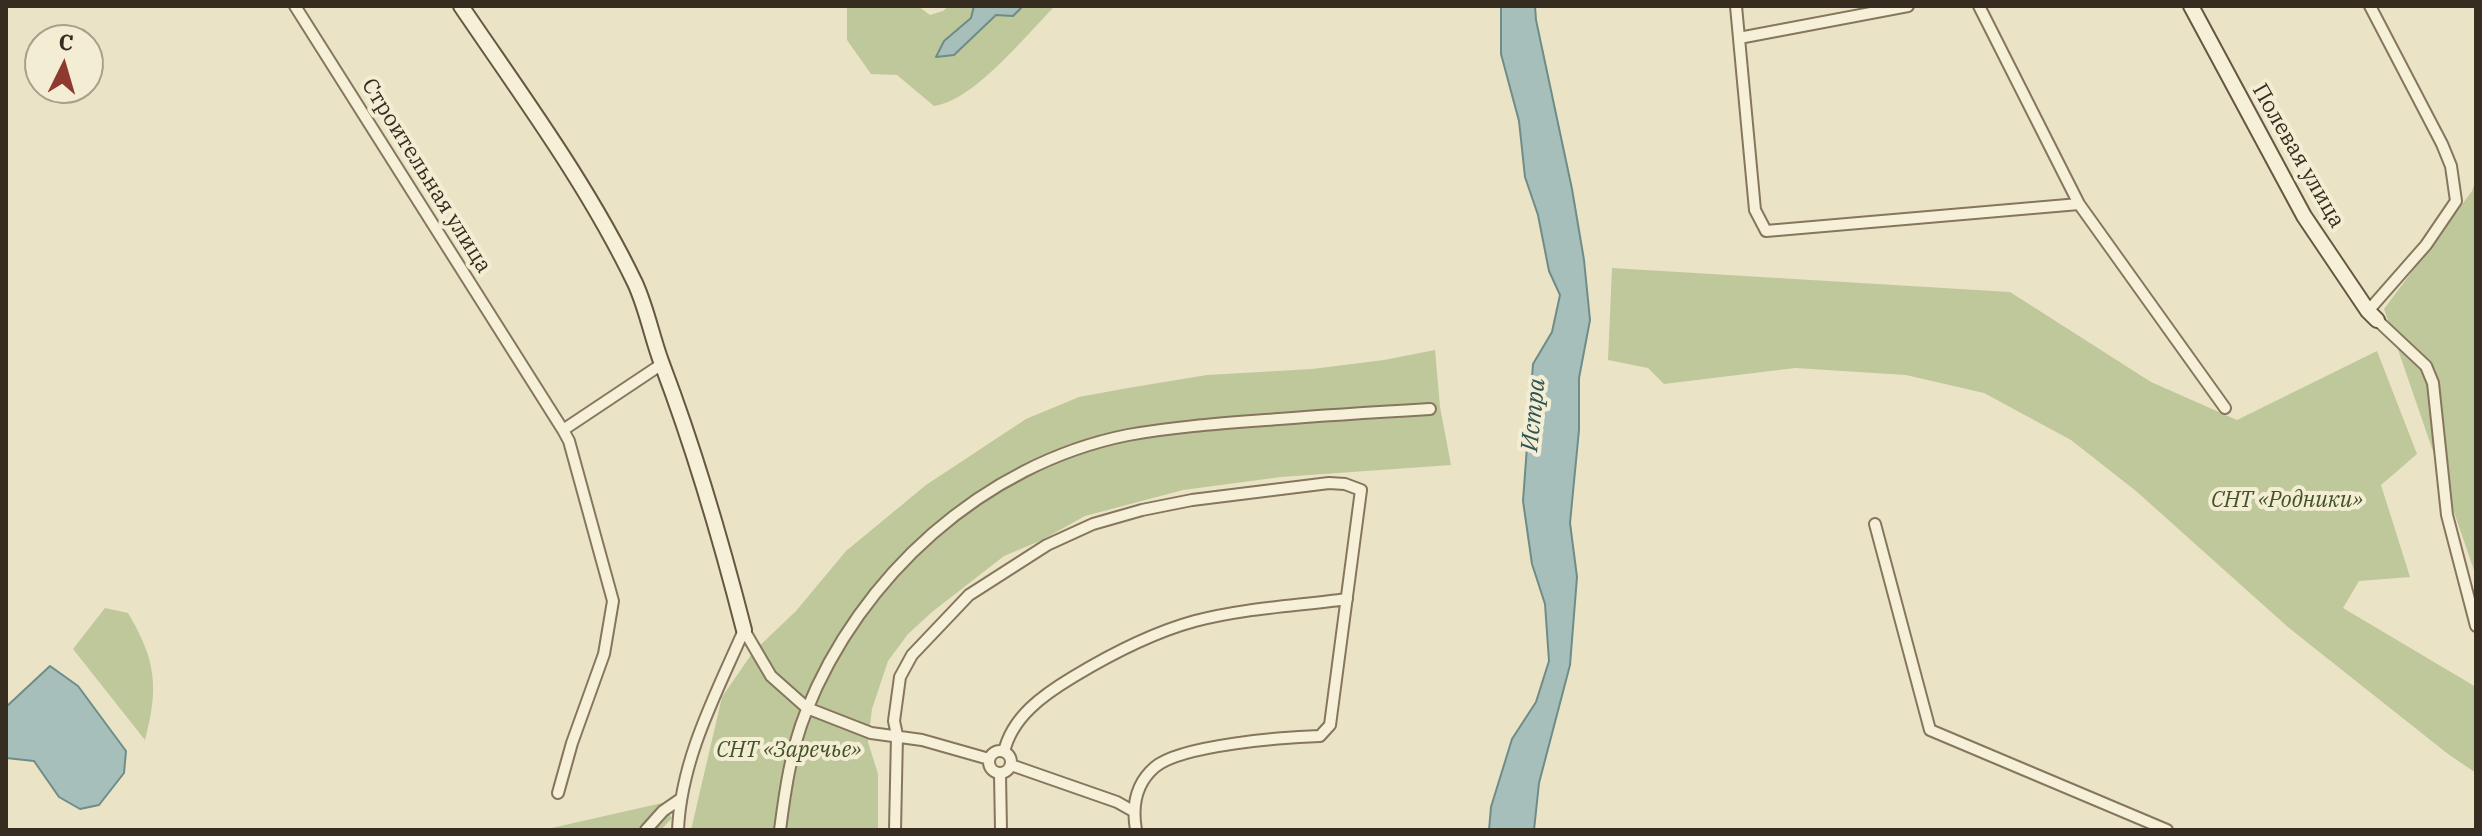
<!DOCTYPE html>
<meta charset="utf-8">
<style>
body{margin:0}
#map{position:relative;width:2482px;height:836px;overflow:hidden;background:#ebe3c5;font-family:"IBM Plex Serif",serif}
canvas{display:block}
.frame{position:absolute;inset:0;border:8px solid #362c1f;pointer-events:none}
.north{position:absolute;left:24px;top:24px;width:80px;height:80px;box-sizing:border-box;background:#f3edd4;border:2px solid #a7a08c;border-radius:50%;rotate:5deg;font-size:22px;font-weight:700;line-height:32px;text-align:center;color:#362c1f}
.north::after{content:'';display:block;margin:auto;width:28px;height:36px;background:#8f3a31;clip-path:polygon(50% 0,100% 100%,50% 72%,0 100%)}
</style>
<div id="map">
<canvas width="2482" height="836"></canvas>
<div class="frame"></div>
<div class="north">С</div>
</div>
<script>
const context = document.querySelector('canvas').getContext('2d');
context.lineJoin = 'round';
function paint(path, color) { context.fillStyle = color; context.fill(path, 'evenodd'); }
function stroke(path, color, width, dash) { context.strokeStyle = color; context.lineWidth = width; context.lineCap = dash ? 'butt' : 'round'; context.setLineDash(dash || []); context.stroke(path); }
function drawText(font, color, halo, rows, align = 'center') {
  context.font = font + ' "IBM Plex Serif",serif'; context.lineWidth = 8; context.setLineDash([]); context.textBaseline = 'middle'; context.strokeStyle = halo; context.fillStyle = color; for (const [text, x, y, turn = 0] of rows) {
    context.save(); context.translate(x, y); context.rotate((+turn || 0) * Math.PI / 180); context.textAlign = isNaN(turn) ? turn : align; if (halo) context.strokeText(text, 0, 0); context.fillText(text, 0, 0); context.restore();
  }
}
paint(new Path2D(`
 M847 6H918L930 15 943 11 949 6H1055C1026 35 974 101 934 106L897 75 871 74 847 40Z
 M2476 179V576L2384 309 2472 191Z
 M1612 268 2010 292 2151 382 2237 420 2377 351 2417 454 2381 485 2410 577 2359 581 2343 608 2476 687V773L2448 754 2289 628 2136 491 2071 440 1984 393 1906 375 1795 368 1664 384 1648 368 1608 360Z
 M1435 350 1440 407 1451 465 1281 477 1183 490 1085 516 1042 540 1004 556 932 612 908 634 888 661 872 709 868 742 878 774V830H691L722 697 753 652 796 611 846 551 926 485 1026 419 1079 397 1128 388 1207 375 1312 369 1384 360Z
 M105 608 128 613C156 660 159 687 145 740L73 649Z
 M662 803 672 818 661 830H543Z`), '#bec89a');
const water = new Path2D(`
 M974 6H1023L1013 16 996 15 954 55 936 57 944 41 971 18Z
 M1501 6H1535L1536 20 1572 189 1584 260 1590 320 1579 378V430L1570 523 1577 577 1570 665 1539 783 1534 830H1489L1491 807 1512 739 1536 702 1549 661 1545 604 1532 564 1523 501 1533 364 1552 332 1560 295 1549 271 1538 215 1525 177 1519 121 1501 54Z
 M50 666 78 686 126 751 124 773 99 805 80 809 59 797 34 761 6 758V707Z`);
paint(water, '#a7bfba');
stroke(water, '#6e8c88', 2);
const street = new Path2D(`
 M295 6 563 430
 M1736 6 1755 210 1766 231 2079 204
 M1979 6 2079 204 2225 408
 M1739 38 1908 6
 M2368 311 2426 245 2456 201 2451 166 2442 144 2370 6
 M2377 320 2426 366 2433 383 2447 515 2476 626
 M1875 524 1930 730 2167 830
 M744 630 771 676 807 708 871 733 922 740 989 759
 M989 762a11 11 0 1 1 22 0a11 11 0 1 1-22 0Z
 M1004 752C1012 717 1043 695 1073 677 1111 654 1151 633 1195 621 1244 608 1296 606 1347 599
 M1011 765 1117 802 1133 811
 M1000 774 1001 830
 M558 793 572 743 604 654 613 601 569 441 563 430 662 364
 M646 830 663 811 679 800
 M678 830C681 759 716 694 744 630
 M780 830C785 791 791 749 806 712 860 576 983 464 1128 435 1178 426 1228 423 1279 419 1329 415 1379 412 1430 409
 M895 830 897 735 894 721 900 677 912 655 969 595 1047 545 1093 524 1142 510 1192 500 1329 483 1345 484 1361 490 1330 725 1320 736C1285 737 1181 745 1155 767 1135 784 1132 807 1136 830`);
const secondary = new Path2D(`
 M461 6C522 96 588 185 635 283 647 309 652 338 662 364 695 451 721 540 744 630
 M2191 6 2304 216 2368 311 2377 320`);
stroke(street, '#85765d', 14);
stroke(secondary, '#665740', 18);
stroke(street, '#f6f0d8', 10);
stroke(secondary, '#f6f0d8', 14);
drawText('22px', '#362c1f', '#f3edd4', [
 ["Полевая улица",2298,156,60],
 ["Строительная улица",426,176,58]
]);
drawText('italic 22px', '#425128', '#f3edd4', [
 ["СНТ «Родники»",2287,501],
 ["СНТ «Заречье»",789,751]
]);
drawText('italic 24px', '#305354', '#f3edd4', [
 ["Истра",1534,415,-84]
]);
</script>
